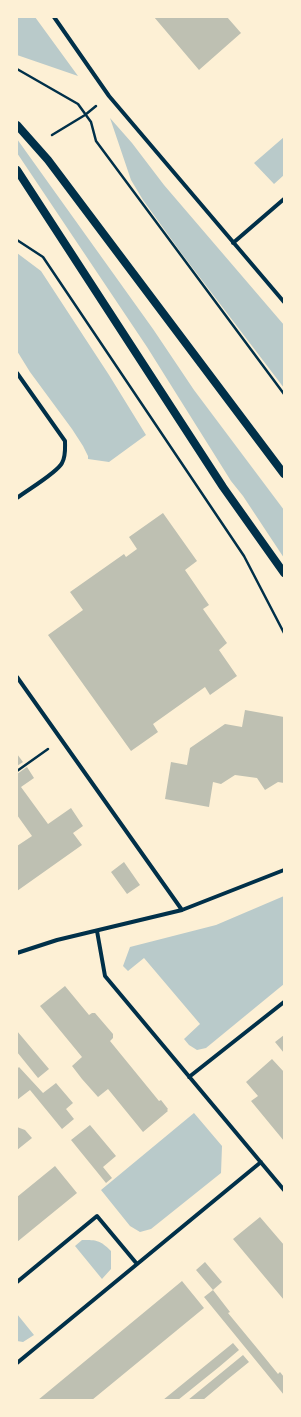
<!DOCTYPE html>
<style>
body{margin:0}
#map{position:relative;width:301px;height:1417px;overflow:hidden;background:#fdf0d5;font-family:Bitter,serif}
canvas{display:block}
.frame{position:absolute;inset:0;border:18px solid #fdf0d5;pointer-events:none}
</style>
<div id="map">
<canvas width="301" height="1417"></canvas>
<div class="frame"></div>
</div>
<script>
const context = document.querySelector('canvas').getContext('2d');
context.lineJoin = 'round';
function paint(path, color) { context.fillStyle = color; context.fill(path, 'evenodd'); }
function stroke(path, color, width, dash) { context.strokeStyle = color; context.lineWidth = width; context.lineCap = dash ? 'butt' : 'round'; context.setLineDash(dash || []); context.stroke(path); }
paint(new Path2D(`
 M17 17H35L78 76 17 55Z
 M110 118 132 143 164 185 284 325V388L182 254 143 200 131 180Z
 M284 137V175L274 184 254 163Z
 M17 139 153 329 194 390 284 510V558L243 496 231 481 147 347 17 153Z
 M17 253 41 271 109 375 146 435 109 462 88 459V456L83 446 72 429 30 372 17 351Z
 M284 896V984L206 1048 197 1050 189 1045 184 1039 200 1024 144 958 128 971 123 966 130 947 216 925Z
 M194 1113 222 1146 221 1173 151 1229 140 1232 130 1226 101 1190Z
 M82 1240C97 1240 100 1240 111 1251V1269L102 1279 75 1246Z
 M17 1314 34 1335 23 1342 17 1341Z`), '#b9caca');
paint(new Path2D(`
 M154 17H227L241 33 199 70Z
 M163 513 197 561 185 570 209 605 203 609 227 643 219 650 237 676 210 695 205 687 153 724 158 732 131 751 48 635 83 610 70 592 124 554 126 557 137 549 129 537Z
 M245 710 284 717V783L278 782 265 790 257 778 235 775 221 784 213 782 209 807 165 799 171 762 187 765 190 748 225 724 242 727Z
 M17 754 23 762 17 766Z
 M27 767 34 778 21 787 48 824 71 808 83 826 73 833 82 845 17 891V846L32 836 17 815V774Z
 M124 862 140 885 127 894 111 872Z
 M65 986 89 1015 92 1013H95L113 1034V1038L110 1041 159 1101 161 1100 168 1109 167 1110 168 1111 143 1132 108 1089 98 1097 82 1079 72 1066 82 1057 40 1006Z
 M17 1031 49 1069 38 1078 17 1052Z
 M284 1035V1053L275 1042Z
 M272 1059 284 1072V1141L251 1101 258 1096 246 1082Z
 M19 1067 43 1093 56 1083 73 1103 66 1109 74 1119 62 1129 30 1090 17 1100V1069Z
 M90 1125 116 1156 103 1167 112 1178 106 1183 71 1140Z
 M17 1127 25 1130 32 1138 17 1150Z
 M55 1166 77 1193 17 1242V1197Z
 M260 1217 284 1245V1300L233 1239Z
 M205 1262 222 1282 213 1290 196 1270Z
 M182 1281 204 1308 92 1400H38Z
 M213 1290 230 1312 228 1313 261 1353 278 1374 280 1372 284 1377V1395L204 1297Z
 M233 1343 239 1350 219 1367 178 1400H163Z
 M243 1355 249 1362 228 1379 203 1400H188Z`), '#bec0b2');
stroke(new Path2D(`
 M17 69 78 104 91 122 96 141 284 394
 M52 135 85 115 96 106
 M17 240 43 257 244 556 284 633
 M17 771 48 749`), '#003049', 2.5);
stroke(new Path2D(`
 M54 17 109 96 284 302
 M233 243 284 199
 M17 373 65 441C65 449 66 456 62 463 57 473 27 490 17 498
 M17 677 182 910
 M97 931 105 976 284 1190
 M17 953 57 940 182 910 284 870
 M189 1077 284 1002
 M17 1282 97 1216 137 1264
 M17 1363 261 1162`), '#003049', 4);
stroke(new Path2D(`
 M17 125 48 160 284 474
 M17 170 223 487 284 573`), '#003049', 8);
</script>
